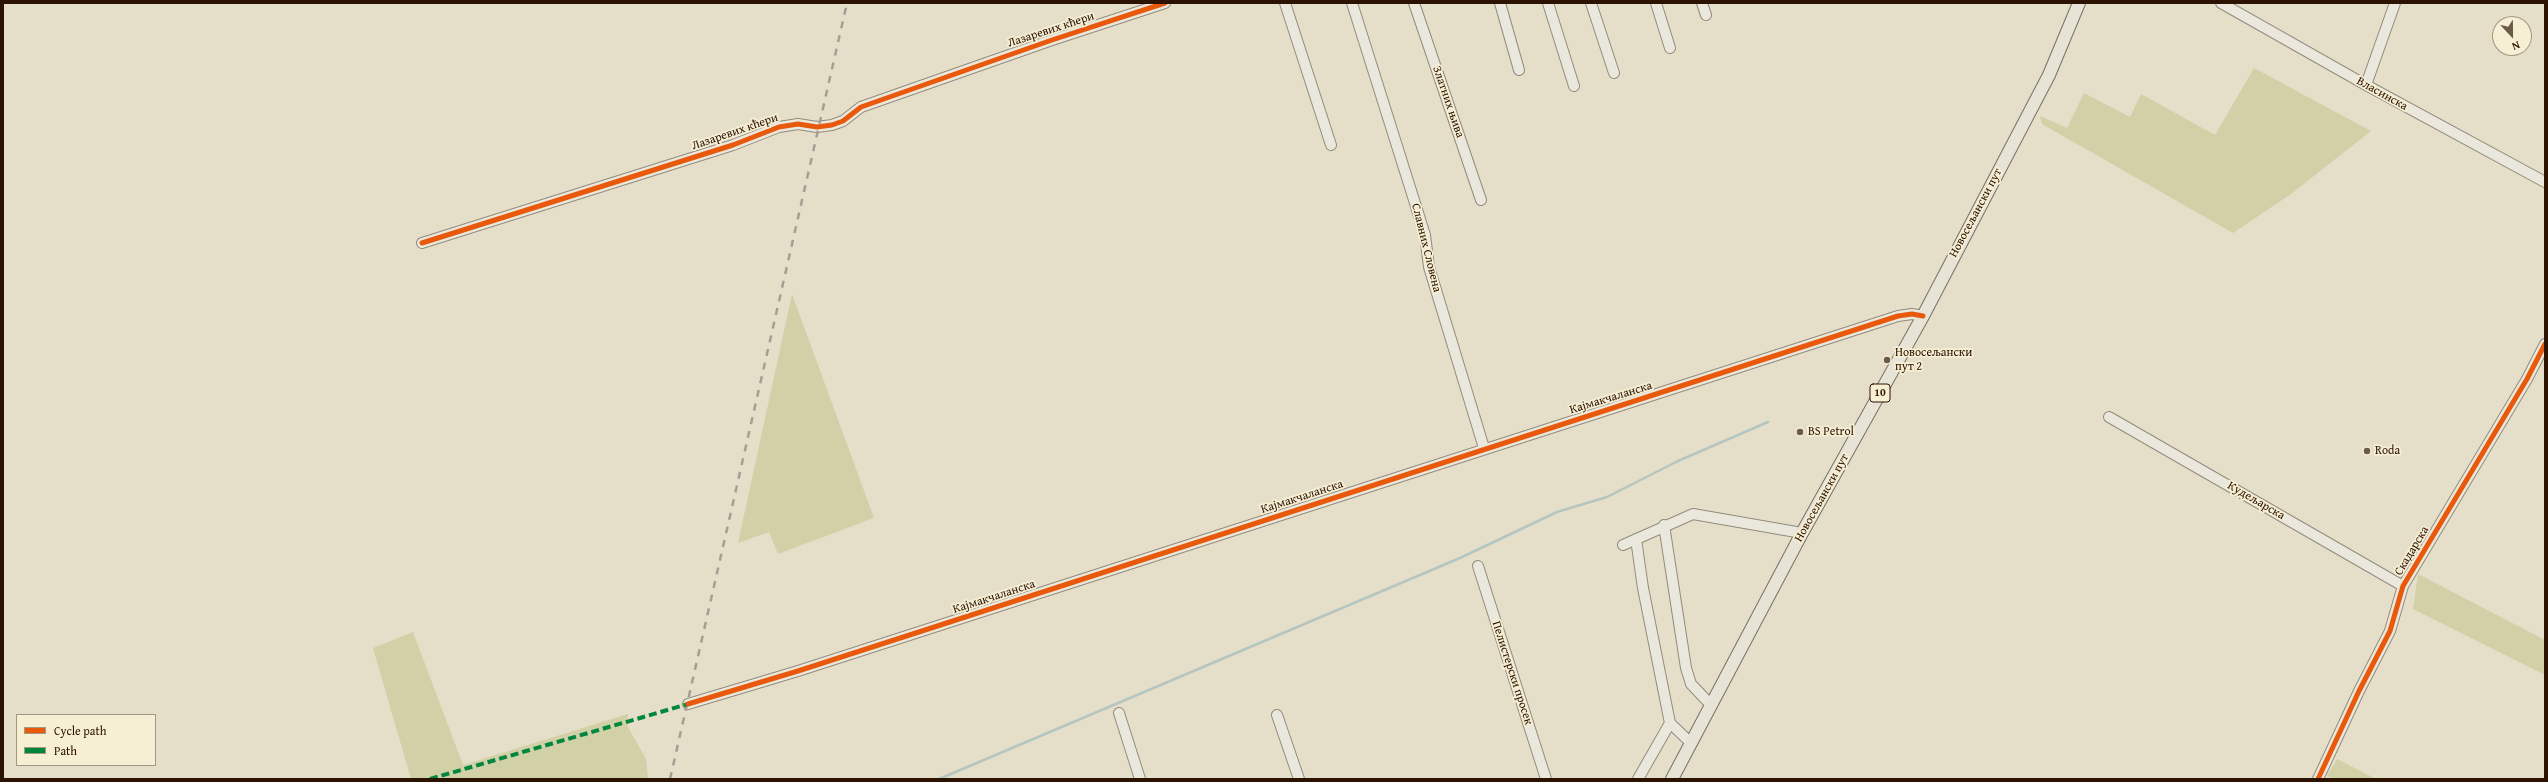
<!DOCTYPE html>
<meta charset="utf-8">
<style>
body{margin:0}
#map{position:relative;width:2548px;height:782px;overflow:hidden;background:#e5dfc9;font-family:"Gentium Book Plus",serif}
canvas{display:block}
.frame{position:absolute;inset:0;border:4px solid #2c1200;pointer-events:none}
.legend{position:absolute;left:16px;top:714px;width:140px;height:52px;box-sizing:border-box;background:#f6efd4;border:1px solid #a5977f;margin:0;padding:5px 7px;list-style:none;font-size:12px;color:#2c1200}
.legend li{display:flex;align-items:center;gap:8px;height:20px}
.legend b{width:20px;border:1px solid #a5977f}
.north{position:absolute;left:2492px;top:16px;width:40px;height:40px;box-sizing:border-box;background:#f6efd4;border:1px solid #a5977f;border-radius:50%;rotate:158deg;font-size:11px;font-weight:700;line-height:16px;text-align:center;color:#2c1200}
.north::after{content:'';display:block;margin:auto;width:14px;height:18px;background:#6d5a46;clip-path:polygon(50% 0,100% 100%,50% 72%,0 100%)}
</style>
<div id="map">
<canvas width="2548" height="782"></canvas>
<div class="frame"></div>
<ul class="legend">
<li><b style="height:5px;background:#e8590c"></b>Cycle path</li>
<li><b style="height:5px;background:#00873e"></b>Path</li>
</ul>
<div class="north">N</div>
</div>
<script>
const context = document.querySelector('canvas').getContext('2d');
context.lineJoin = 'round';
function paint(path, color) { context.fillStyle = color; context.fill(path, 'evenodd'); }
function stroke(path, color, width, dash) { context.strokeStyle = color; context.lineWidth = width; context.lineCap = dash ? 'butt' : 'round'; context.setLineDash(dash || []); context.stroke(path); }
function drawText(font, color, halo, rows, align = 'center') {
  context.font = font + ' "Gentium Book Plus",serif'; context.lineWidth = 3.5; context.setLineDash([]); context.textBaseline = 'middle'; context.strokeStyle = halo; context.fillStyle = color; for (const [text, x, y, turn = 0] of rows) {
    context.save(); context.translate(x, y); context.rotate((+turn || 0) * Math.PI / 180); context.textAlign = isNaN(turn) ? turn : align; if (halo) context.strokeText(text, 0, 0); context.fillText(text, 0, 0); context.restore();
  }
}
paint(new Path2D(`
 M2254 68 2371 131 2291 194 2233 233 2042 124 2040 116 2067 128 2084 93 2130 117 2141 94 2215 135Z
 M792 294 874 518 778 554 769 532 738 543Z
 M2418 574 2545 640V675L2413 609Z
 M413 632 463 765 628 714V727L646 759 648 779H411L373 648Z
 M2337 759 2376 779H2333L2327 776Z`), '#d1d0a7');
stroke(new Path2D(`
 M939 779 1460 558 1557 512 1607 497 1678 461 1768 422`), '#b5c6c0', 2.5);
const minor = new Path2D(`
 M1285 3 1331 145
 M1352 3 1425 235 1429 267 1484 448
 M1414 3 1481 200
 M1500 3 1519 70
 M1548 3 1574 86
 M1591 3 1614 73
 M1656 3 1670 48
 M1702 3 1706 15
 M2221 3 2366 85 2545 182
 M2366 85 2395 3
 M422 243 733 145 779 127 798 124 817 127 832 125 843 121 861 107 1052 40 1165 3
 M2109 417 2403 586
 M1664 525 1686 668 1691 684 1711 705
 M1636 539 1643 588 1670 723
 M1623 545 1693 514 1802 533
 M1478 566 1546 779
 M688 704 798 671 1898 316 1912 314 1923 316
 M1119 713 1140 779
 M1277 715 1299 779
 M1638 779 1670 723 1691 743
 M2318 779 2359 691 2390 631 2403 586 2527 379 2545 344`);
const major = new Path2D(`
 M1672 779 1802 533 1923 316 2049 75 2079 3`);
stroke(minor, '#928b7d', 12);
stroke(major, '#787062', 14);
stroke(minor, '#eae8dc', 10);
stroke(major, '#e7e3d6', 12);
stroke(new Path2D(`
 M670 779 847 3`), '#a49f94', 2.5, [7, 7]);
stroke(new Path2D(`
 M430 779 688 704`), '#00873e', 4, [8, 4]);
stroke(new Path2D(`
 M422 243 733 145 779 127 798 124 817 127 832 125 843 121 861 107 1052 40 1165 3
 M688 704 798 671 1898 316 1912 314 1923 316
 M2318 779 2359 691 2390 631 2403 586 2527 379 2545 344`), '#e8590c', 5);
for (const [x, y, r, color] of [
 [1887,360,4,"#6d5a46"],
 [1800,432,4,"#6d5a46"],
 [2367,451,4,"#6d5a46"]
]) { const dot = new Path2D(); dot.arc(x, y, r, 0, 2 * Math.PI); context.fillStyle = color; context.fill(dot); stroke(dot, '#f6efd4', 1.5); }
for (const [x, y, w] of [
 [1880,393,20]
]) { const box = new Path2D(); box.roundRect(x - w / 2, y - 9, w, 18, 3); context.fillStyle = '#f6efd4'; context.fill(box); stroke(box, '#2c1200', 1); }
drawText('bold 11px', '#2c1200', null, [
 ["10",1880,393]
]);
drawText('12px', '#2c1200', '#f6efd4', [
 ["Лазаревих кћери",1051,30,-18],
 ["Власинска",2382,94,29],
 ["Златних њива",1448,102,71],
 ["Лазаревих кћери",735,132,-19],
 ["Новосељански пут",1976,213,-62],
 ["Славних Словена",1426,248,76],
 ["Кајмакчаланска",1611,398,-17],
 ["Кајмакчаланска",1302,497,-18],
 ["Новосељански пут",1822,498,-61],
 ["Кудељарска",2256,501,30],
 ["Скадарска",2412,551,-59],
 ["Кајмакчаланска",994,597,-18],
 ["Пелистерски просек",1512,673,72]
]);
drawText('12px', '#2c1200', '#f6efd4', [
 ["Новосељански",1895,353],
 ["пут 2",1895,367],
 ["BS Petrol",1808,432],
 ["Roda",2375,451]
], 'left');
</script>
